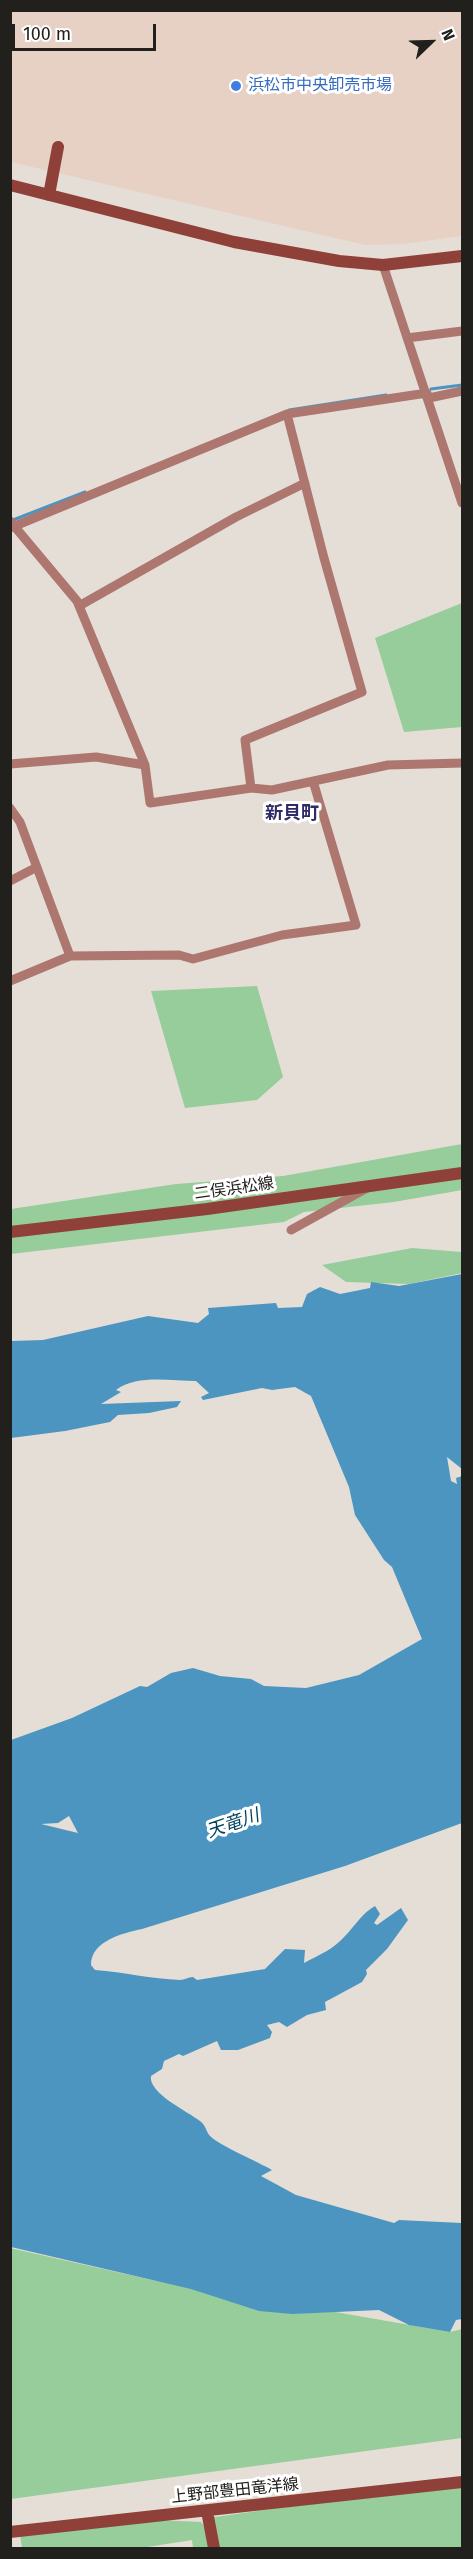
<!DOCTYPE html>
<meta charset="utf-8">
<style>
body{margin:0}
#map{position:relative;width:473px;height:2559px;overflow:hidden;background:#e5ded7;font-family:"Fira Sans",sans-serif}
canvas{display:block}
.frame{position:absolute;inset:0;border:12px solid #22201d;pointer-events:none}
.north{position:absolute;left:401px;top:12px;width:60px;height:60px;-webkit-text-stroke:4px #fff;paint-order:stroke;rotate:67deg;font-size:16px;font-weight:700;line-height:24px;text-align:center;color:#22201d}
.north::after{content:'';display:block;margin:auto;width:21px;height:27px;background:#22201d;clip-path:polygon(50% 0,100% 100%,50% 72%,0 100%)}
.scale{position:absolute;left:12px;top:24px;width:144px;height:27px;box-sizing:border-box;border:3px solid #22201d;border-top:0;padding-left:8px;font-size:18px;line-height:21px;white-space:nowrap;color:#22201d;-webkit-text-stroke:4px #fff;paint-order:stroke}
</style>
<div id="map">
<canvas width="473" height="2559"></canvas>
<div class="frame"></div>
<div class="north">N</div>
<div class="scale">100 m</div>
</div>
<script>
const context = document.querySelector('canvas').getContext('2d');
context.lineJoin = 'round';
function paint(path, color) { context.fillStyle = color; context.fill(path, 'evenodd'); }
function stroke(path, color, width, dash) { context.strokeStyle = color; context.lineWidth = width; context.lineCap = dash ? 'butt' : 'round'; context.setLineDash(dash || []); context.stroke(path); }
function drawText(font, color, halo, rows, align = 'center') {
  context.font = font + ' "Fira Sans","Noto Sans JP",sans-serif'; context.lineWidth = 6; context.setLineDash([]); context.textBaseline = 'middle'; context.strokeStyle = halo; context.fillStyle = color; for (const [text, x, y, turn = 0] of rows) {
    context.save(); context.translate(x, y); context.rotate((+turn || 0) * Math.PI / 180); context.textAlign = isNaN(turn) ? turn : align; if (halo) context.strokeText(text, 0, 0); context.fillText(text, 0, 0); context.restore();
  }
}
paint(new Path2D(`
 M10 11H462V236L403 244 365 245 11 162Z`), '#e6d1c4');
paint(new Path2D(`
 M462 603V727L404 732 375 638Z
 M257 986 283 1077 257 1100 185 1108 151 991Z
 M462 1144V1190L394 1202 304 1212 284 1222 11 1254V1209L176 1184 283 1176Z
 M412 1248 462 1252V1273L409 1284 346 1282 322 1265Z
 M10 2248 152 2280 450 2332 462 2329V2438L11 2499Z
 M462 2482V2547L454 2548H193L192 2540 141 2548H22L20 2535 135 2519 201 2522 210 2533 208 2518Z`), '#97cd9a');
paint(new Path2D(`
 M462 1274V1469L447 1457 451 1481 457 1484 456 1478 462 1476V1823L345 1866 142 1929C123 1933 91 1941 91 1965L95 1970C124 1972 151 1979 180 1980 185 1980 188 1977 193 1977L197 1980 265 1969 285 1949 305 1950 304 1963C319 1955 334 1949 345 1936 355 1926 362 1913 375 1906L380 1914 374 1923 377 1925 401 1908 408 1920 387 1949 366 1970 367 1974 362 1982 325 2002 326 2010 307 2015 287 2027 279 2022 267 2025 272 2032 270 2038 238 2050H221L217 2041 183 2056 179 2054 164 2061 162 2069 151 2076C148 2093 187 2111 200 2121 206 2125 206 2132 210 2136 217 2144 260 2163 272 2170L261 2176 296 2195 394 2223 399 2220 462 2223V2319L456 2320 450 2332 409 2325 379 2310 292 2314 259 2311 191 2289 11 2247V1740L72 1718 140 1686 147 1687 171 1673 193 1668 220 1676 251 1679 264 1686 306 1688 359 1675 422 1639 392 1567 384 1560 355 1515 349 1487 311 1396 295 1387 272 1390 262 1388 203 1400 201 1397 209 1393 196 1381C171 1381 137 1374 116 1390L121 1392 101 1404 181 1401 177 1407 149 1413 118 1415 110 1422 65 1431 11 1438V1341L43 1340 148 1316 198 1323 209 1314 208 1308 276 1303 278 1308 302 1307 307 1294 320 1287 340 1294 370 1288 371 1282 399 1286ZM69 1816 78 1833 41 1824 58 1823Z`), '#4b95c0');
stroke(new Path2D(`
 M431 389 462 385
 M289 410 386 395
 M13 520 85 492`), '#4b95c0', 3);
stroke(new Path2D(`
 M383 265 462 503
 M407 338 462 331
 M429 398 462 391
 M10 521 77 601 145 765
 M10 528 287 414 427 393
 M79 606 236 517 305 483
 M10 764 96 757 145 765 150 803 251 788 272 790 388 765 462 763
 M251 788 245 740 362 692 324 558 287 414
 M10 808 20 822 70 956
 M10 881 37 867
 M10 981 70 956 179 955 193 959 282 935 356 925 313 781
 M291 1230 367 1188`), '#ad766f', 9);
stroke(new Path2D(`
 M10 185 234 242 339 261 383 265 462 256
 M49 195 58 147
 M10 1232 207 1209 462 1173
 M207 2511 214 2548
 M10 2532 462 2482`), '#8f4139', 12);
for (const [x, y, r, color] of [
 [236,86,6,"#3f7fe0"]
]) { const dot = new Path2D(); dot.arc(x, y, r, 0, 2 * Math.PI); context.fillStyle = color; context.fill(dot); stroke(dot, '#fff', 2); }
drawText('16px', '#366cbe', '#fff', [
 ["浜松市中央卸売市場",248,86]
], 'left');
drawText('16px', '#22201d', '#fff', [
 ["二俣浜松線",234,1189,-8],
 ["上野部豊田竜洋線",235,2491,-6]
]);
drawText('bold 18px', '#2e2b66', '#fff', [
 ["新貝町",292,814]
]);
drawText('italic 18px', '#034360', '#fff', [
 ["天竜川",233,1824,-19]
]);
</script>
